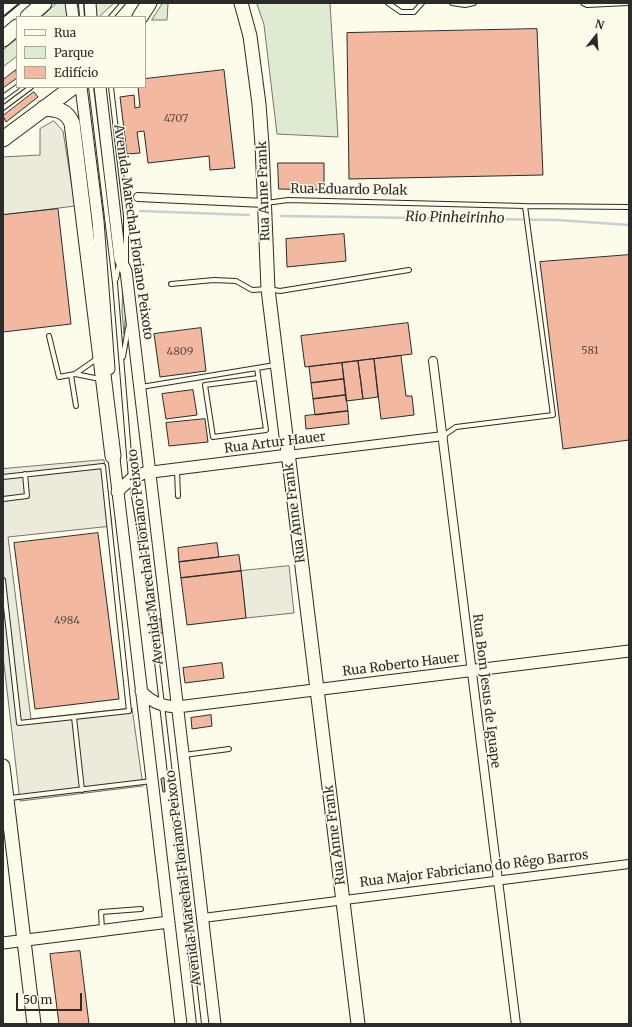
<!DOCTYPE html>
<meta charset="utf-8">
<style>
body{margin:0}
#map{position:relative;width:632px;height:1027px;overflow:hidden;background:#fdfbea;font-family:Merriweather,serif}
canvas{display:block}
.frame{position:absolute;inset:0;border:4px solid #2b2b2b;pointer-events:none}
.legend{position:absolute;left:16px;top:16px;width:130px;height:72px;box-sizing:border-box;background:#fdfbea;border:1px solid #a9a89e;margin:0;padding:5px 7px;list-style:none;font-size:12px;color:#2b2b2b}
.legend li{display:flex;align-items:center;gap:8px;height:20px}
.legend b{width:20px;border:1px solid #a9a89e}
.north{position:absolute;left:576px;top:16px;width:40px;height:40px;-webkit-text-stroke:3px #fdfbea;paint-order:stroke;rotate:17deg;font-size:11px;font-weight:700;line-height:16px;text-align:center;color:#2b2b2b}
.north::after{content:'';display:block;margin:auto;width:14px;height:18px;background:#2b2b2b;clip-path:polygon(50% 0,100% 100%,50% 72%,0 100%)}
.scale{position:absolute;left:16px;top:993px;width:66px;height:18px;box-sizing:border-box;border:2px solid #2b2b2b;border-top:0;padding-left:5px;font-size:12px;line-height:14px;white-space:nowrap;color:#2b2b2b;-webkit-text-stroke:3px #fdfbea;paint-order:stroke}
</style>
<div id="map">
<canvas width="632" height="1027"></canvas>
<div class="frame"></div>
<ul class="legend">
<li><b style="height:5px;background:#fdfbea"></b>Rua</li>
<li><b style="height:11px;background:#deebd1"></b>Parque</li>
<li><b style="height:11px;background:#f2b8a0"></b>Edifício</li>
</ul>
<div class="north">N</div>
<div class="scale">50 m</div>
</div>
<script>
const context = document.querySelector('canvas').getContext('2d');
context.lineJoin = 'round';
function paint(path, color) { context.fillStyle = color; context.fill(path, 'evenodd'); }
function stroke(path, color, width, dash) { context.strokeStyle = color; context.lineWidth = width; context.lineCap = dash ? 'butt' : 'round'; context.setLineDash(dash || []); context.stroke(path); }
function drawText(font, color, halo, rows, align = 'center') {
  context.font = font + ' Merriweather,serif'; context.lineWidth = 3; context.setLineDash([]); context.textBaseline = 'middle'; context.strokeStyle = halo; context.fillStyle = color; for (const [text, x, y, turn = 0] of rows) {
    context.save(); context.translate(x, y); context.rotate((+turn || 0) * Math.PI / 180); context.textAlign = isNaN(turn) ? turn : align; if (halo) context.strokeText(text, 0, 0); context.fillText(text, 0, 0); context.restore();
  }
}
const green = new Path2D(`
 M57 3H114L99 17H42Z
 M163 3H168L167 20H152Z
 M257 3H330L338 137 277 134 264 25Z
 M17 39V56L3 67V50Z
 M123 287 126 312 124 334 122 311Z`);
paint(green, '#deebd1');
stroke(green, '#74746e', 1);
const parking = new Path2D(`
 M54 121 63 131 75 206 3 215V157L40 155V129Z
 M104 460 112 526 8 537 31 719 132 708 143 786 20 801 3 656V469Z
 M289 566 294 613 246 618 241 571Z`);
paint(parking, '#eceadb');
stroke(parking, '#74746e', 1);
stroke(new Path2D(`
 M140 211 249 215
 M281 216 557 220 629 225`), '#c7d0d0', 2.5);
const building = new Path2D(`
 M537 29 543 175 349 179 347 33Z
 M16 70 17 78 3 88V80Z
 M224 70 235 168 210 170 209 156 148 163 144 131 137 132 140 153 127 154 120 97 134 95 135 108 140 107 138 87H145V79Z
 M34 92 38 97 6 122 3 116Z
 M278 163H324V190L279 189Z
 M58 209 71 324 3 332V215Z
 M344 234 346 261 287 267 286 239Z
 M629 255V440L563 449 540 262Z
 M408 323 412 354 305 367 301 336Z
 M201 328 206 371 160 377 154 334Z
 M401 356 406 396H412L414 415 381 419 374 359Z
 M374 359 378 397 363 399 358 361Z
 M358 361 363 399 346 401 342 363Z
 M342 363 344 379 311 383 309 367Z
 M344 379 346 395 313 399 311 383Z
 M193 390 197 415 166 419 162 394Z
 M346 395 348 411 315 415 313 399Z
 M348 411 349 424 306 429 305 416Z
 M205 419 208 442 169 446 166 423Z
 M98 533 119 699 35 709 14 543Z
 M217 543 219 557 179 562 178 548Z
 M239 555 241 571 181 578 179 562Z
 M241 571 246 618 187 625 181 578Z
 M158 619H161L163 633H160Z
 M222 663 224 678 185 683 183 668Z
 M211 715 212 726 192 729 191 718Z
 M164 778 165 792H163L161 779Z
 M80 951 89 1024H59L50 954Z`);
paint(building, '#f2b8a0');
stroke(building, '#2b2b2b', 1);
const lane = new Path2D(`
 M81 3 82 17
 M388 3 401 12H414L422 3
 M452 3 465 5 474 3
 M583 3 587 5 628 3
 M111 17 123 3
 M91 87 115 283 131 479 146 567 199 1024
 M111 87 126 216V262
 M3 97 17 87
 M3 108 31 87
 M266 203 288 200 525 206 553 415 456 427 443 436
 M525 206 629 207
 M116 279 119 264
 M171 284 214 280 236 281 252 290 268 289 280 291 409 270
 M49 336 59 377 75 374 98 358
 M123 357 128 328
 M257 368 266 430 213 437 205 385 258 378
 M75 374 100 379
 M71 375 76 406
 M141 387 275 365
 M177 470 178 496
 M3 477 103 466 129 711 19 723 3 580
 M3 499 27 496 25 474
 M74 717 82 790
 M184 755 229 749
 M10 798 152 781
 M102 930 101 912 141 909`);
const street = new Path2D(`
 M138 197 264 203
 M433 361 516 1024
 M288 455 443 436
 M203 918 629 864`);
const secondary = new Path2D(`
 M71 3 73 17
 M90 3 91 17
 M81 87 98 221 109 369
 M100 87 120 259 126 271 215 1024
 M113 450 181 1024
 M117 492 131 479 144 473 288 455
 M141 691C152 703 162 706 177 707L629 651
 M3 943 169 922`);
const primary = new Path2D(`
 M241 3 250 36 259 104 262 145 268 289 358 1024
 M3 766 34 1024`);
const highway = new Path2D(`
 M28 17 44 3
 M140 17 149 3
 M3 39 17 27
 M44 108C57 109 66 110 72 123L113 456
 M3 139 73 87`);
stroke(lane, '#2b2b2b', 6);
stroke(street, '#2b2b2b', 10);
stroke(secondary, '#2b2b2b', 13);
stroke(primary, '#2b2b2b', 15);
stroke(highway, '#2b2b2b', 17);
stroke(lane, '#fdfbea', 4);
stroke(street, '#fdfbea', 8);
stroke(secondary, '#fdfbea', 11);
stroke(primary, '#fdfbea', 13);
stroke(highway, '#fdfbea', 15);
stroke(new Path2D(`
 M3 17 20 3`), '#2b2b2b', 2);
drawText('11px', '#5d4e48', null, [
 ["4707",176,119],
 ["581",590,351],
 ["4809",180,352],
 ["4984",67,621]
]);
drawText('13px', '#2b2b2b', '#fdfbea', [
 ["Rua Eduardo Polak",349,190,1],
 ["Rua Anne Frank",264,191,-92],
 ["Avenida Marechal Floriano Peixoto",133,232,82],
 ["Rua Artur Hauer",275,443,-7],
 ["Rua Anne Frank",295,513,-97],
 ["Avenida Marechal Floriano Peixoto",146,557,-97],
 ["Rua Roberto Hauer",401,665,-7],
 ["Rua Bom Jesus de Iguape",486,691,83],
 ["Rua Anne Frank",335,835,-97],
 ["Rua Major Fabriciano do Rêgo Barros",474,869,-7],
 ["Avenida Marechal Floriano Peixoto",184,878,-97]
]);
drawText('italic 14px', '#2b2b2b', '#fdfbea', [
 ["Rio Pinheirinho",455,218,1]
]);
</script>
